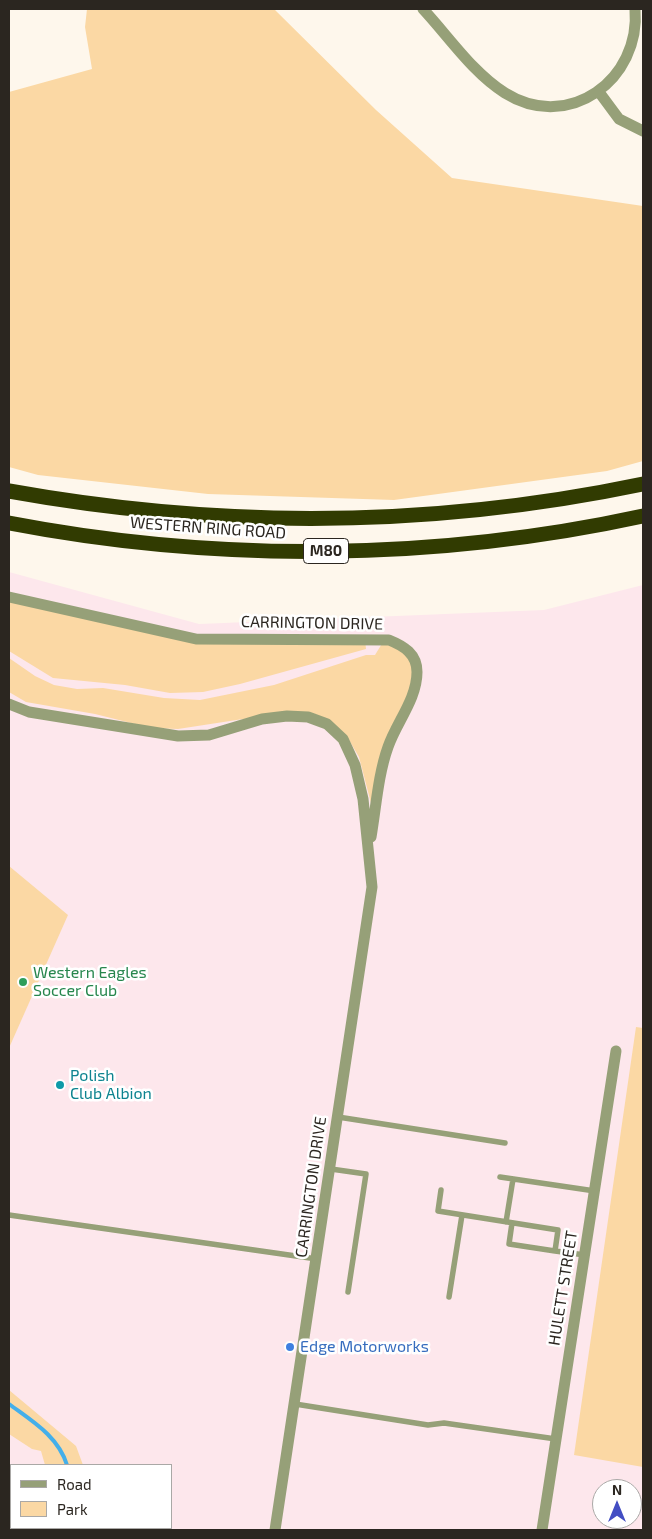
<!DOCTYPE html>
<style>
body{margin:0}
#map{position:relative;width:652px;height:1539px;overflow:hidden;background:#fef7ec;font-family:"Exo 2",sans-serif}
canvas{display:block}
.frame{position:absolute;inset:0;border:10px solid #2b2620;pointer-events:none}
.legend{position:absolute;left:10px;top:1464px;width:162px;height:65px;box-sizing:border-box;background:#fff;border:1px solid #aaa8a6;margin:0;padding:6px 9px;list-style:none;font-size:15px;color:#2b2620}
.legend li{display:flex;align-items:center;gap:10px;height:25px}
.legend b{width:25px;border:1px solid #aaa8a6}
.north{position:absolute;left:592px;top:1479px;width:50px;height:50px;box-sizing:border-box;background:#fff;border:1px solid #aaa8a6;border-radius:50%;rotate:0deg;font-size:14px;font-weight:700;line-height:20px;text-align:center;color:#2b2620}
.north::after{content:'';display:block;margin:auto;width:18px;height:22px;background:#434ec3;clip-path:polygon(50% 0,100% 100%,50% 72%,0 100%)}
</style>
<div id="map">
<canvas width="652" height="1539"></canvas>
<div class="frame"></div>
<ul class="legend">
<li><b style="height:6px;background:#96a078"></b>Road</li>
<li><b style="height:14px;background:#fbd8a4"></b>Park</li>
</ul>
<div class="north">N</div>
</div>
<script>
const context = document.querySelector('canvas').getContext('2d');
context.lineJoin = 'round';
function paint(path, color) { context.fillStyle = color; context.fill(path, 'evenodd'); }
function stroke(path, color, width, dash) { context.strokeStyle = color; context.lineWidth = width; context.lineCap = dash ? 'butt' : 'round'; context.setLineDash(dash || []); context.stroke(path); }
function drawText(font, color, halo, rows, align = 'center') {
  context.font = font + ' "Exo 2",sans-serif'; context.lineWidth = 5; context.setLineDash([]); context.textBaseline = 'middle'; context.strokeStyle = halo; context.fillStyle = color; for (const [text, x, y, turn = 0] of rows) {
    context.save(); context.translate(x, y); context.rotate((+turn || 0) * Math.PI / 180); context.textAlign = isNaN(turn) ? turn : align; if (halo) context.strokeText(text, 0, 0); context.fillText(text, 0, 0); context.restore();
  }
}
paint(new Path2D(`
 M9 572 199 624 544 610 643 585V1530H9ZM11 1465H171V1528H11ZM602 1489H632V1519H602Z`), '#fde7ec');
paint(new Path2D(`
 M87 9H274L376 110 452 178 643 206V461L607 471 394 500 208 494 38 475 9 467V92L92 69 85 27Z
 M9 597 169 634 365 640 366 649 240 684 203 692 170 693 125 685 53 678 9 651Z
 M383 642 406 647 417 672 372 807 359 757 349 740 318 716 243 719 178 729 151 728 95 714 26 702 9 692V658L35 676 54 685 77 689 103 688 164 698 200 700 274 685 366 655H375Z
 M9 866 68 915 9 1048Z
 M636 1027 643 1028V1467L574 1455Z
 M9 1390 76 1446 83 1465H45L41 1451 32 1449 9 1434Z
 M26 1528H81L80 1530H25Z`), '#fbd8a4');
stroke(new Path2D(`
 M9 1404C32 1421 58 1436 67 1465
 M53 1530 54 1528`), '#44afea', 4);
stroke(new Path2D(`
 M338 1117 505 1143
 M331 1169 366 1174 348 1292
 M500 1177 595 1191
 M441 1190 438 1211 558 1230 555 1251 585 1255
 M9 1215 317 1259
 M506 1222 513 1179
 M512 1223 509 1244 555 1251
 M449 1297 462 1215
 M295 1404 428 1425 444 1423 556 1439`), '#96a078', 5.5);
stroke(new Path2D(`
 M423 9C449 37 473 73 505 93 569 133 641 79 635 9
 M599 92 619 119 643 131
 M9 597 196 639 389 640C404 646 417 654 417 672 417 699 396 723 388 747 378 775 376 808 371 837
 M9 704 29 712 178 736 209 735 262 719 287 716 308 717 327 724 343 739 355 765 363 799 372 887 275 1530
 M542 1530 616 1051`), '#96a078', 11);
stroke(new Path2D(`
 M9 491C220 529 433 528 643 484
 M9 523C217 563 436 561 643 516`), '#313b01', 15);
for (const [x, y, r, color] of [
 [23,982,5,"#2e9e5b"],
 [60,1085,5,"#0f9aa8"],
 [290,1347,5,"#3f7fe0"]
]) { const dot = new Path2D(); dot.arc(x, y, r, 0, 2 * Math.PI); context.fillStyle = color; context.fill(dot); stroke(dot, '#fff', 2); }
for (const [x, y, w] of [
 [326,551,45]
]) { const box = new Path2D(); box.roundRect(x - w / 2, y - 12.5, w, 25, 4); context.fillStyle = '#fff'; context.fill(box); stroke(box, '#2b2620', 1); }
drawText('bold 15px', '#2b2620', null, [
 ["M80",326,551]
]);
drawText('16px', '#2b2620', '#fff', [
 ["WESTERN RING ROAD",208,528,4],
 ["CARRINGTON DRIVE",312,623,1],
 ["CARRINGTON DRIVE",311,1187,-82],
 ["HULETT STREET",563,1288,-81]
]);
drawText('16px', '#27864d', '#fff', [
 ["Western Eagles",33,973],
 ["Soccer Club",33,991]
], 'left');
drawText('16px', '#0d838f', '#fff', [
 ["Polish",70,1076],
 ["Club Albion",70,1094]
], 'left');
drawText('16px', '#366cbe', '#fff', [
 ["Edge Motorworks",300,1347]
], 'left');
</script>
